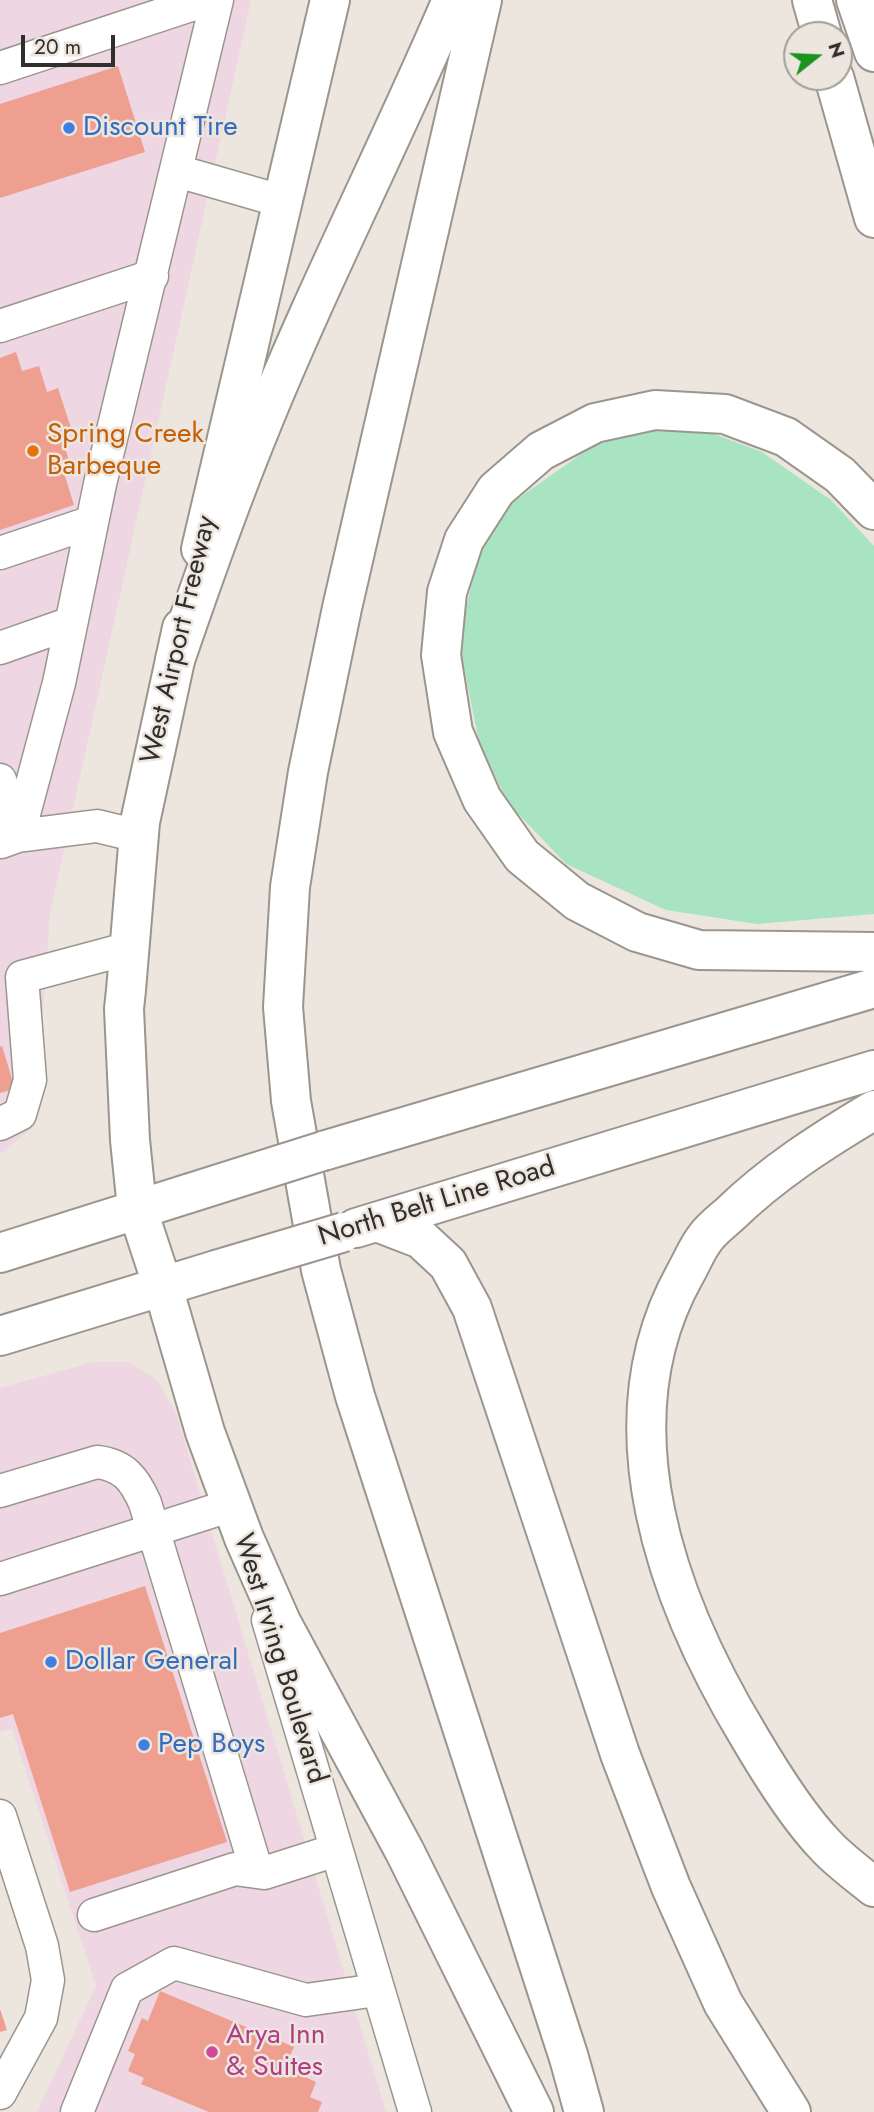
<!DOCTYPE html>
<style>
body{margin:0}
#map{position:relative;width:874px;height:2112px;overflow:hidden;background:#ede6df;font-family:Jost,sans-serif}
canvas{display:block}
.north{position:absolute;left:783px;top:21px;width:70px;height:70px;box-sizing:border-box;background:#ede6df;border:2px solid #a29d97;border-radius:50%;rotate:72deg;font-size:19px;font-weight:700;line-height:28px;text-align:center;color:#312f2c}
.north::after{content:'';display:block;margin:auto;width:24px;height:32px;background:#1d921f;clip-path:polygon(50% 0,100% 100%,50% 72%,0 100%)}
.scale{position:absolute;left:21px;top:35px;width:94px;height:32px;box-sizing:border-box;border:4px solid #312f2c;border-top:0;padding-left:9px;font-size:21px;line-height:24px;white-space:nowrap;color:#312f2c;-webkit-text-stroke:5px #ede6df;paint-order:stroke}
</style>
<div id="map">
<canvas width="874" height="2112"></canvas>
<div class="north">N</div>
<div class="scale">20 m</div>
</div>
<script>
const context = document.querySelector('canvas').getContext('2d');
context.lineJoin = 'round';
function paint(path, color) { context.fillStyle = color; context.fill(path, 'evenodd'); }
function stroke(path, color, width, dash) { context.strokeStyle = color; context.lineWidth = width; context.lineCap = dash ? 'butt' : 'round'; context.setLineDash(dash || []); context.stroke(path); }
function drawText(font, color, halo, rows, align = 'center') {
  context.font = font + ' Jost,sans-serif'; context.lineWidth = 5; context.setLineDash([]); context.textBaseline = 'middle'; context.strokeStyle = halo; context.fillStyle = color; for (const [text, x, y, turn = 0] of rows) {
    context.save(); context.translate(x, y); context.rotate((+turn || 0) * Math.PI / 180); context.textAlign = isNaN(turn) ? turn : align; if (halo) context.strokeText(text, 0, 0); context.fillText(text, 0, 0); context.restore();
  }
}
paint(new Path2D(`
 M0 0H251L50 913 35 1126 0 1154Z
 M93 1362H128L157 1380 176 1413 386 2112H37L96 1986 12 1729 0 1732V1388Z`), '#eed6e2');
paint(new Path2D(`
 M639 429 709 432 762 452 831 500 874 546V914L757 924 666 910 566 864 508 803 479 742 461 652 465 613 475 569 487 540 510 504 590 448Z`), '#a8e4c1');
paint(new Path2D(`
 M118 66 145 152 0 198V104Z
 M16 352 22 371 39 366 47 392 58 388 71 428 60 432 72 470 64 473 74 505 0 530V358Z
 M2 1046 15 1089 0 1093V1047Z
 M145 1586 227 1842 70 1892 13 1714 0 1718V1633Z
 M160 1991 294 2047 288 2060 309 2069 305 2077 316 2082 310 2097 322 2102 318 2112H209L141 2084 144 2078 128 2071 135 2054 128 2051 142 2018 148 2021Z
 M0 2009 7 2030 0 2032Z`), '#ee9f90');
const minor = new Path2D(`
 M0 68 206 0
 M177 171 281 201
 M0 326 152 276
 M0 553 92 522
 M0 648 71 623
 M0 780 18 836
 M18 836 59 683 100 484 217 0
 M1 842 18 836 97 826 138 836
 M0 1124 20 1114 30 1080 22 977 130 948
 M0 1491 97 1462C124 1465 135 1480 145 1503L257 1872
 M0 1579 232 1505
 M268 1620 415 2112
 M0 1816 42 1946 48 1980 41 2018 0 2093
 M94 1915 235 1869 264 1873 336 1850
 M77 2112 127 1989 174 1963 306 2000 377 1990`);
const major = new Path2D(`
 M201 549 330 0
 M182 628 140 822 126 990 124 1009 130 1140 137 1208 163 1287 205 1432 244 1538 281 1622 405 1852 534 2112
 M323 1151 874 988
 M356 1228 874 1070
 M0 1253 190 1193
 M0 1336 216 1270`);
const highway = new Path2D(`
 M482 0 342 608 308 772 290 887 283 1007 291 1101 321 1270 355 1396 569 2058 584 2112
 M812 0 822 35
 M856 0 874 52
 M834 77 874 218
 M874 510 840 475 786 437 725 414 655 410 595 423 541 451 496 490 464 540 447 592 441 655 453 732 482 799 522 856 577 901 637 932 699 950 874 952
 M175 660C201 584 228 507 259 431 318 285 390 145 452 0
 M874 1110C822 1141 772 1173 729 1215 721 1222 712 1229 706 1237 697 1248 692 1262 685 1274 601 1424 668 1603 750 1738 770 1772 798 1817 826 1846 840 1861 858 1874 874 1887
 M377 1222 421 1239 448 1264 472 1308 620 1754 671 1887 723 2003 791 2112`);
stroke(minor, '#9b958e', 35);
stroke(major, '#9b958e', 42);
stroke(highway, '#9b958e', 42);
stroke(minor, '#fff', 32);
stroke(major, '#fff', 38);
stroke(highway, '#fff', 38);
const majorBridge = new Path2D(`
 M190 1193 323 1151
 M216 1270 344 1232`);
stroke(majorBridge, '#9b958e', 42, []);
stroke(majorBridge, '#fff', 38);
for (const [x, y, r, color] of [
 [69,128,7,"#3f7fe0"],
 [33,451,7,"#e8710a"],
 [51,1662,7,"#3f7fe0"],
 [144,1745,7,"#3f7fe0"],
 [212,2052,7,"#d1479c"]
]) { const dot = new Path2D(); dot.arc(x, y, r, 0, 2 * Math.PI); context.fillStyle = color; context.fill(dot); stroke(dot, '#ede6df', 2.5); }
drawText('28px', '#366cbe', '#ede6df', [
 ["Discount Tire",83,128],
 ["Dollar General",65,1662],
 ["Pep Boys",158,1745]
], 'left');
drawText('28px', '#c56008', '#ede6df', [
 ["Spring Creek",47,435],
 ["Barbeque",47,467]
], 'left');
drawText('28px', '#312f2c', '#ede6df', [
 ["West Airport Freeway",180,640,-77],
 ["North Belt Line Road",437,1203,-17],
 ["West Irving Boulevard",279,1659,73]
]);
drawText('28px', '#b23c85', '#ede6df', [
 ["Arya Inn",226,2036],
 ["& Suites",226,2068]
], 'left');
</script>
